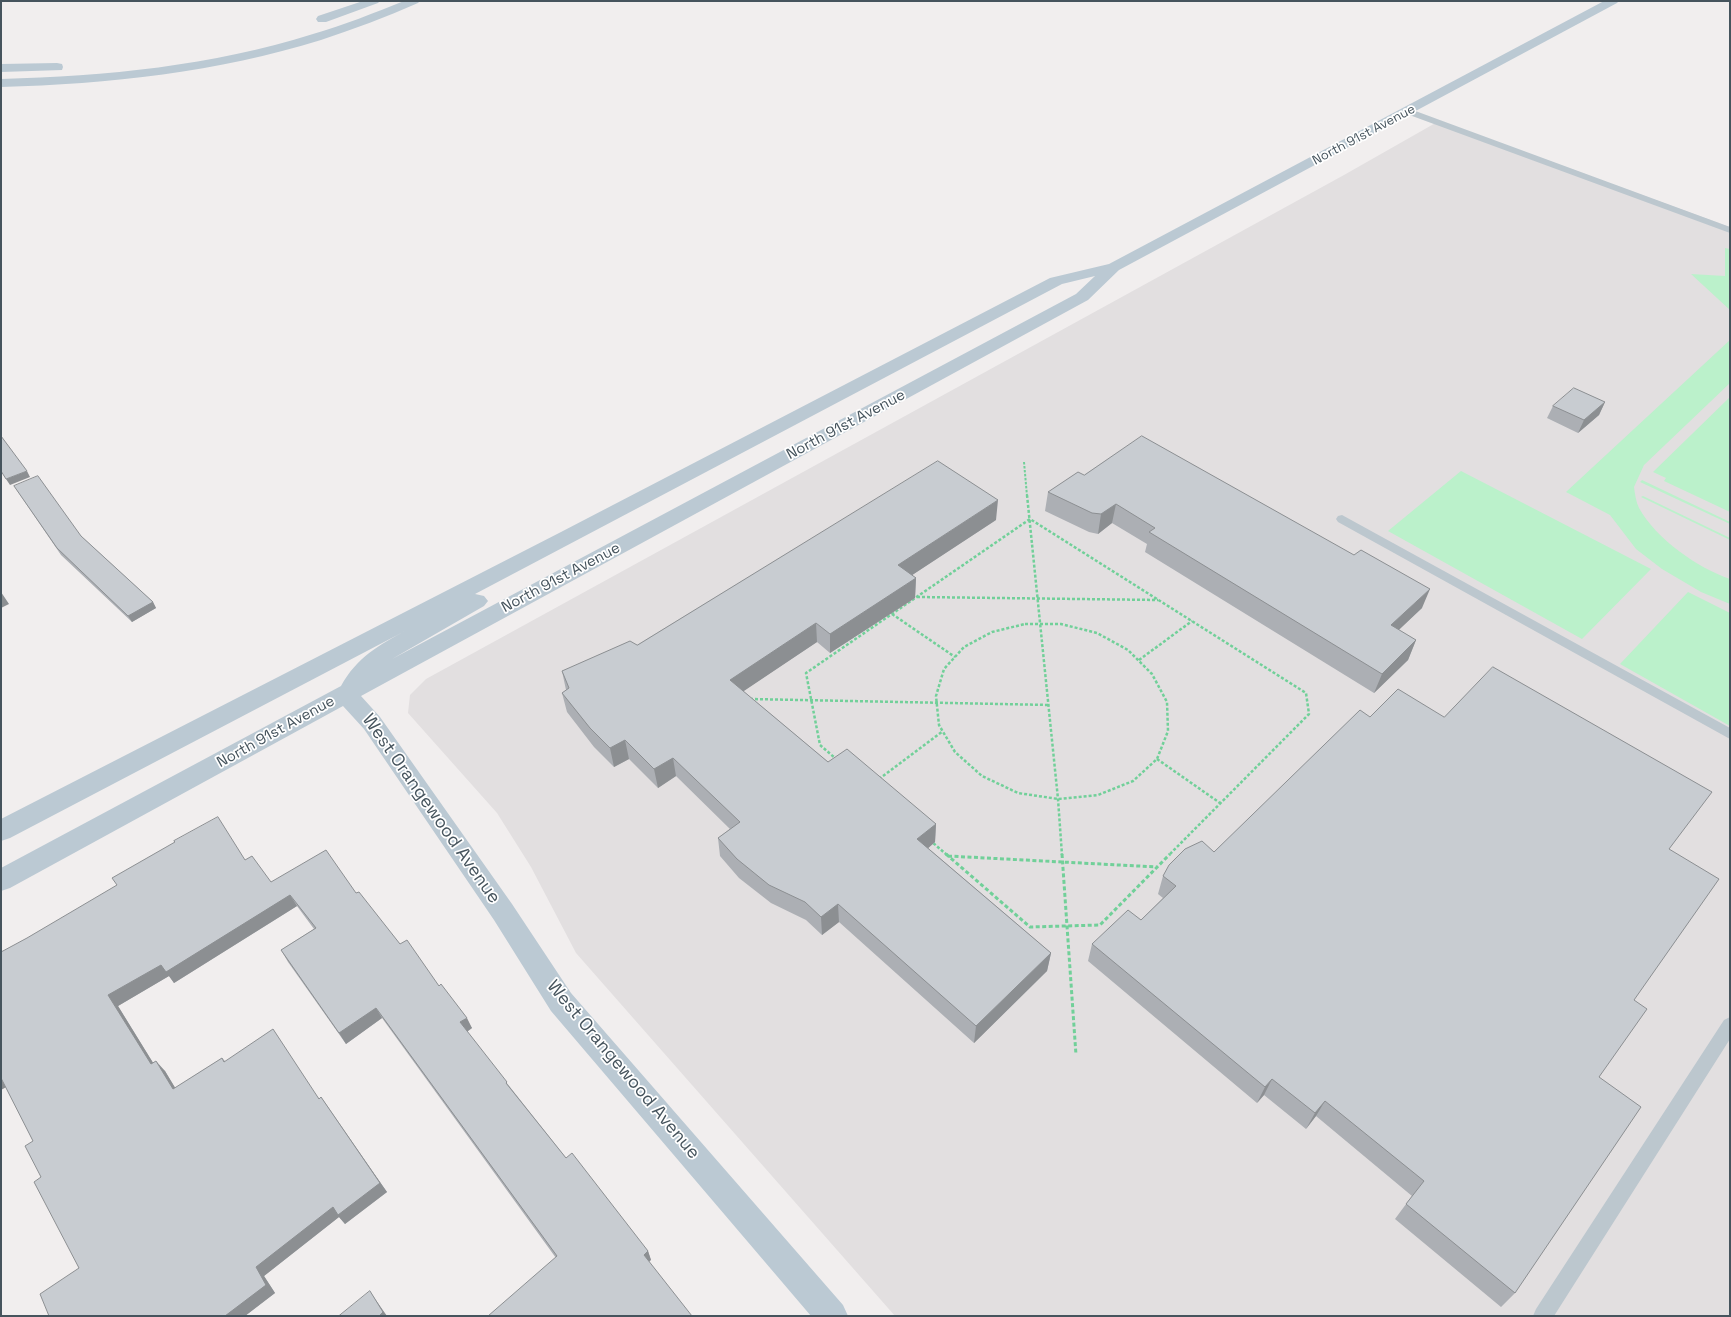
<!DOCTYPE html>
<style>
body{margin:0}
#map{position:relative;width:1731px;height:1317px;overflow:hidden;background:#f1eeee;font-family:"Space Grotesk",sans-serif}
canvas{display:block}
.frame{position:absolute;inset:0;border:2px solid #46545d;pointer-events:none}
</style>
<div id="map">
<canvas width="1731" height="1317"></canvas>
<div class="frame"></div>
</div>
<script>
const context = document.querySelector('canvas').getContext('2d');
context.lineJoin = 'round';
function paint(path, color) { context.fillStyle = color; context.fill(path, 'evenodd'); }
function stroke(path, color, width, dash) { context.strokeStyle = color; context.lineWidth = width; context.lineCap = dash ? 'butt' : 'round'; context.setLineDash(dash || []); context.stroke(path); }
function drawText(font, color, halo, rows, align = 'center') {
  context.font = font + ' "Space Grotesk",sans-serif'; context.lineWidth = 3.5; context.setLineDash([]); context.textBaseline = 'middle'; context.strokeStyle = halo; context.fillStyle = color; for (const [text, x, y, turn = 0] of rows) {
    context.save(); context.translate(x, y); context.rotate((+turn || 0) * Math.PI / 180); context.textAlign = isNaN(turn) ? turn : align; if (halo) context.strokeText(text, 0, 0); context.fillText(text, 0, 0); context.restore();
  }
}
paint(new Path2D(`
 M1439 121 1730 227V1316H895L576 953 531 867 497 813 408 713 410 695 426 679 1344 175Z`), '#e2dfe0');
paint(new Path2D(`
 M1725 248 1730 249V310L1691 274 1725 276Z
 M1730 340V383L1644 465 1634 487C1635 494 1636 502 1639 508 1656 539 1698 568 1730 579V604L1701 592 1662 569 1636 549 1610 515 1566 492Z
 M1730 397V512L1664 481 1666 478 1653 472Z
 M1461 471 1651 569 1582 639 1388 531Z
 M1642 480 1730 522V524L1640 482Z
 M1643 496 1730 538V540L1641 497Z
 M1688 592 1730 613V726L1620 664Z`), '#bbf1cb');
stroke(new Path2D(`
 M1024 462 1027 496`), '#71d099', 2, [2.5, 1.5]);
stroke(new Path2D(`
 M1027 495 1058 799 1062 855
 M917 597 1158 600
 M892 614 955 657
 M1025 624H1061L1097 633 1128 650 1152 674 1167 702 1168 731 1157 759 1133 781 1098 795 1058 799 1018 793 982 776 955 752 939 725 936 696 944 669 964 647 992 632Z
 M1139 660 1192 621
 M750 699 1050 705
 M1157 759 1220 803
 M879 779 943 731
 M947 855 820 745 806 673 1030 519 1306 693 1309 714 1169 855`), '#71d099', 2.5, [3, 2]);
stroke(new Path2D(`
 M946 854 1030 927 1100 925 1170 854
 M1062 854 1076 1055
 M948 856 1157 867`), '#71d099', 3, [4, 2.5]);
paint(new Path2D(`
 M1404 109H1410L1730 227V233L1404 113Z
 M1342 515 1730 728V739L1338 522 1336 519 1338 516Z
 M1730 1017V1039L1554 1316H1533L1536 1309 1724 1020Z`), '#bcc7ce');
paint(new Path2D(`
 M363 1H380L378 3 326 22H318L316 19 318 16Z
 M404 1H420L418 3C386 17 354 29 321 40 218 72 109 84 1 87V79C106 76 212 66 313 34 344 25 374 13 404 1Z
 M1604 1H1619L1617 3 1119 270 1088 300 361 696 380 717 512 904 571 993 843 1305 848 1316H811L551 1011 494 920 364 729 343 706 10 888 1 891V868L341 686C357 657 379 645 407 630L10 838 1 841V819L561 532 1050 278 1109 264ZM1095 276 1076 294 392 659 484 606 488 601 484 596 475 594 1062 284Z
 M57 63 62 64 63 67 62 70 1 72V64Z`), '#bbc9d3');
paint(new Path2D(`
 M1605 402 1599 415 1578 433 1547 418 1553 406Z
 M1084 475 1422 608 1398 630 1416 640 1408 660 1374 693 1145 552 1147 544 1112 523 1098 534 1089 532 1045 511 1048 492Z
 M14 486 81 536 153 602 156 608 132 622 61 555Z
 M996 520 912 575 916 578 915 598 830 653 817 642 743 691 828 762 936 824 935 842 928 848 1051 953 1047 971 974 1043 839 922 822 935 806 920 771 903 739 878 720 856 718 838 730 829 676 776 658 788 629 759 614 767 594 747 567 712 562 693 566 690 562 671Z
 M1370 717H1444L1669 849 1634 1000 1599 1077 1515 1293 1501 1307 1395 1219 1412 1196 1316 1116 1306 1129 1264 1095 1257 1103 1088 961 1092 944 1141 920 1163 898 1158 894 1163 876 1214 852Z
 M245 860 271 882 356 893 400 944 439 986 472 1028 467 1032 510 1087 566 1158 648 1251 651 1260 556 1258 382 1018 346 1044 288 962 281 950 314 929 297 906 174 983 169 976 118 1006 153 1063 165 1071 175 1088 222 1058 225 1061 319 1098 387 1192 345 1224 339 1217 264 1276 275 1293 245 1316H49L79 1268 41 1177 33 1141 6 1087Z`), '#acafb4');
paint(new Path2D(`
 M1605 402 1599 415 1578 433 1584 420Z
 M27 471 30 477 10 485 6 479Z
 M998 500 996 520 897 585 898 565Z
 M1116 504 1112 523 1098 534 1101 514Z
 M916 578 915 598 830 653V634Z
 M1430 589 1422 608 1383 645 1391 625Z
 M1 592 9 604 1 608Z
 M153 602 156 608 132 622 128 616Z
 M816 623 817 642 732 699 730 680Z
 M1416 640 1408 660 1374 693 1382 674Z
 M625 740 629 759 614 767 610 748Z
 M673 758 676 776 658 788 654 769Z
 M936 824 935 842 917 858V839Z
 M290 895 297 906 174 983 169 976 118 1006 160 1074 151 1064 108 995 161 965Z
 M838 904 839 922 822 935 821 917Z
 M1051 953 1047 971 974 1043 976 1026Z
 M376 1008 382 1018 346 1044 339 1033Z
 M467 1018 472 1028 465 1033 460 1022Z
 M156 1061 165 1071 182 1099 173 1089Z
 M1 1076 10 1085 1 1090Z
 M1272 1079 1264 1095 1257 1103 1265 1087Z
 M321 1097 387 1192 345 1224 339 1217 264 1276 275 1293 245 1316H225L256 1267Z
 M1325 1101 1316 1116 1306 1129 1315 1113Z
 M648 1251 651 1260 647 1264 644 1255Z
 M370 1291 373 1296 387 1316H379Z`), '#8c8f92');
const building = new Path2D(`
 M1574 388 1605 402 1584 420 1553 406Z
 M1 436 27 471 6 479 1 471Z
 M1142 436 1354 555 1361 550 1430 589 1391 625 1416 640 1382 674 1149 532 1155 528 1116 504 1101 514 1092 513 1048 492 1078 472 1084 475Z
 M938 461 998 500 898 565 916 578 830 634 816 623 730 680 828 762 847 749 936 824 917 839 1051 953 976 1026 838 904 821 917 805 902 769 885 737 859 718 838 740 822 673 758 654 769 625 740 610 748 590 728 562 693 569 688 562 671 630 641 637 645Z
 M38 476 81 536 153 602 128 616 57 548 14 486Z
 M1493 667 1712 792 1669 849 1719 879 1634 1000 1647 1009 1599 1077 1641 1107 1515 1293 1406 1204 1424 1181 1325 1101 1315 1113 1272 1079 1265 1087 1092 944 1128 910 1141 920 1176 886 1163 876 1169 865 1185 849 1202 841 1214 852 1360 710 1370 717 1398 689 1444 717Z
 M218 817 245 860 252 856 271 882 326 850 356 893 359 892 400 944 407 940 439 986 441 984 467 1018 460 1022 507 1082 506 1083 566 1158 572 1153 648 1251 644 1255 692 1316H488L557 1256 376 1008 339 1033 281 950 316 928 290 895 166 972 161 965 108 995 151 1064 156 1061 173 1089 222 1058 224 1062 273 1029 319 1099 321 1097 380 1183 338 1215 333 1207 256 1267 266 1285 225 1316H49L40 1294 79 1268 34 1182 41 1177 25 1146 33 1141 1 1078V952L27 938 117 885 112 878 175 842 174 841Z
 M370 1291 383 1312 379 1316H339Z`);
paint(building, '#c8ccd1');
stroke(building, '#8c8f92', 1);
drawText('13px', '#46545d', '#fff', [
 ["North 91st Avenue",1364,135,-28]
]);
drawText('15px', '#46545d', '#fff', [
 ["North 91st Avenue",846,425,-28],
 ["North 91st Avenue",561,578,-28],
 ["North 91st Avenue",276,732,-29]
]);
drawText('18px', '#46545d', '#fff', [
 ["West Orangewood Avenue",431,809,55],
 ["West Orangewood Avenue",623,1070,50]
]);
</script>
